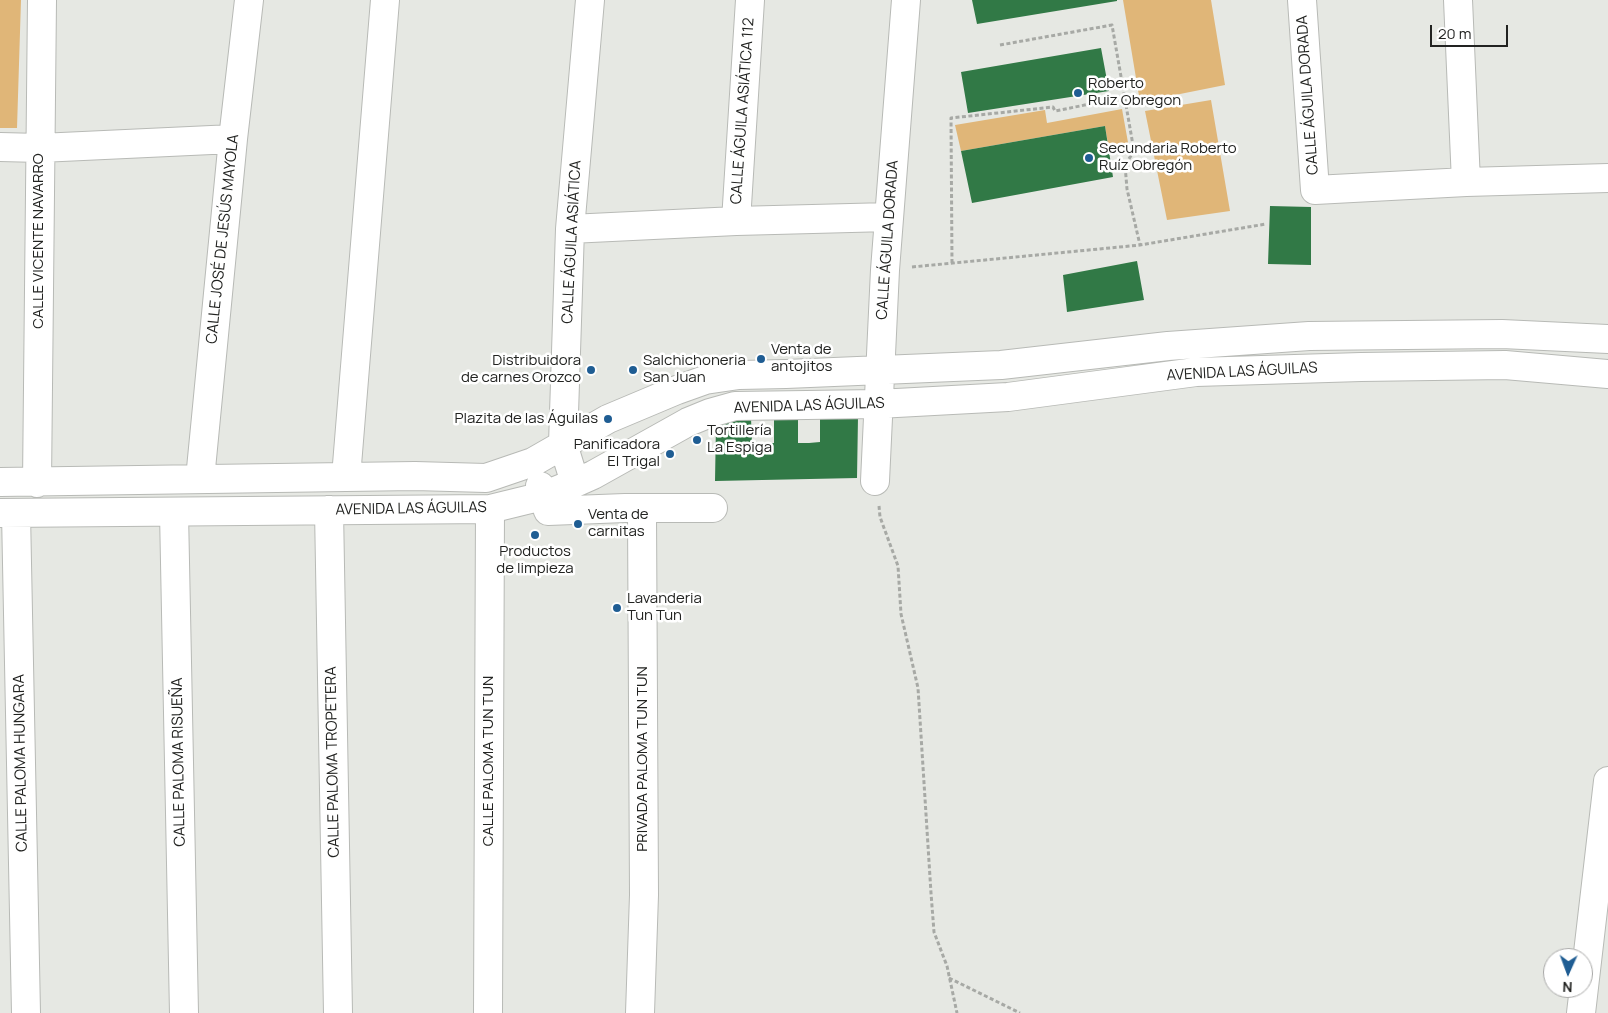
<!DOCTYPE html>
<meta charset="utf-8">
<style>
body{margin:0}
#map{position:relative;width:1608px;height:1013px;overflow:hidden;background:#e6e8e3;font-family:Manrope,sans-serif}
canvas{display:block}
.north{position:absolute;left:1543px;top:948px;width:50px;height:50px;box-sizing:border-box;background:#fff;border:1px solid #a7a7a6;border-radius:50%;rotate:182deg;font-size:14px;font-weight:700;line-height:20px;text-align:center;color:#222321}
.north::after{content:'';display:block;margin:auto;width:18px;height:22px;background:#1f5d93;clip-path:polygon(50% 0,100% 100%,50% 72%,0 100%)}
.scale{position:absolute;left:1430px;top:25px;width:78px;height:22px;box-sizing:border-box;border:2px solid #222321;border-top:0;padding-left:6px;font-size:15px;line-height:18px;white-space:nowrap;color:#222321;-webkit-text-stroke:4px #fff;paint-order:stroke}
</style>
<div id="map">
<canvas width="1608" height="1013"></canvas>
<div class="north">N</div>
<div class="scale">20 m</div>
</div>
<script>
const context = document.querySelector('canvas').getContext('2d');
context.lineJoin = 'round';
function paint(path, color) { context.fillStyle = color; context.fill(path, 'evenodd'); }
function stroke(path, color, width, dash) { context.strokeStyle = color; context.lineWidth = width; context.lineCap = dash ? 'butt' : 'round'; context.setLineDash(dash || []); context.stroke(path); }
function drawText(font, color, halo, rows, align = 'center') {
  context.font = font + ' Manrope,sans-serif'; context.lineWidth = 5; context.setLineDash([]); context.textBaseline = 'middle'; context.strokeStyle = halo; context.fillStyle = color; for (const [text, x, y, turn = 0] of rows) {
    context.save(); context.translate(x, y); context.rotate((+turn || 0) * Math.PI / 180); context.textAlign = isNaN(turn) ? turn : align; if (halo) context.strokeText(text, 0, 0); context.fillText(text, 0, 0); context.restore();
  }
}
paint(new Path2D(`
 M0 0H21L17 128H0Z
 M1123 0H1211L1225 85 1140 102Z
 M1211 100 1230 211 1167 220 1145 111Z
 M1122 109 1129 148 1109 150 1105 126 961 151 955 125 1045 110 1047 123Z`), '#e0b678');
paint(new Path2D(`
 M972 0H1117V1L977 24Z
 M1101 48 1109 91 968 113 961 72Z
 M1105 126 1113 177 972 203 961 151Z
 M1270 206 1311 207V265L1268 264Z
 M1137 261 1144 300 1067 312 1063 275Z
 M820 417H858L857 478 715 481 716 424 731 418H751L752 443H774V418H798V443H809L820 442Z`), '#317946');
const minor = new Path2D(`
 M1302 0 1315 190 1466 182 1608 178
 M1458 0 1466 182
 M0 147 40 148 233 139
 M736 221 750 0
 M570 229 736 221 889 217
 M346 477 385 0
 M200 479 233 139 249 0
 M875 481 885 270 906 0
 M0 482 415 476 486 478 533 462 608 419 677 390 705 380 739 375 786 374 1001 365 1168 346 1309 336 1502 334 1608 339
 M37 483 42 0
 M575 483 563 444 570 229 590 0
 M540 486 548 511 625 508H713
 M637 508 642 514 644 895 640 1013
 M329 510 338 1013
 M174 512 184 1013
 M0 513 490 509 543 496 575 483 593 475 688 422 710 413 735 406 878 404 1008 397 1196 372 1361 367 1505 365 1608 374
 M16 513 26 1013
 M488 1013 490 509
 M1581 1013 1608 781`);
stroke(minor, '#b8bab6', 30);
stroke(new Path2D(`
 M1000 45 1112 25 1134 151 1125 165 1127 189 1140 245
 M952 263 951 118 1053 107 1055 111 1125 97
 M912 267 1140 245 1266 224
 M879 506 880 517 898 566 901 614 918 688 931 893 934 932 947 966 957 1013
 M949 978 1020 1013`), '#a7a9a5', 3, [4, 2.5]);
stroke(minor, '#fff', 28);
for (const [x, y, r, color] of [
 [1078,93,5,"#1f5d93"],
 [1089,158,5,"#1f5d93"],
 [761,359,5,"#1f5d93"],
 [591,370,5,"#1f5d93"],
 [633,370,5,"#1f5d93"],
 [608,419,5,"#1f5d93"],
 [697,440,5,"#1f5d93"],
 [670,454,5,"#1f5d93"],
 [578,524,5,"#1f5d93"],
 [535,535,5,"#1f5d93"],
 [617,608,5,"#1f5d93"]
]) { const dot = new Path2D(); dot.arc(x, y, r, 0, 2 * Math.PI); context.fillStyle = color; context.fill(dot); stroke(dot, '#fff', 2); }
drawText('15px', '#222321', '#fff', [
 ["Roberto",1088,84],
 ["Ruiz Obregon",1088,101],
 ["Secundaria Roberto",1099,149],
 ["Ruíz Obregón",1099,166],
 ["Venta de",771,350],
 ["antojitos",771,367],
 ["Distribuidora",581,361,"right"],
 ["de carnes Orozco",581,378,"right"],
 ["Salchichoneria",643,361],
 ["San Juan",643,378],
 ["Plazita de las Águilas",598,419,"right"],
 ["Tortillería",707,431],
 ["La Espiga",707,448],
 ["Panificadora",660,445,"right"],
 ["El Trigal",660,462,"right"],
 ["Venta de",588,515],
 ["carnitas",588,532],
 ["Productos",535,552,"center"],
 ["de limpieza",535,569,"center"],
 ["Lavanderia",627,599],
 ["Tun Tun",627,616]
], 'left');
drawText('15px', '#222321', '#fff', [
 ["CALLE ÁGUILA DORADA",1308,95,-94],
 ["CALLE ÁGUILA ASIÁTICA 112",743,111,-86],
 ["CALLE JOSÉ DE JESÚS MAYOLA",223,239,-84],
 ["CALLE ÁGUILA DORADA",888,240,-86],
 ["CALLE VICENTE NAVARRO",39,241,-90],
 ["CALLE ÁGUILA ASIÁTICA",572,242,-87],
 ["AVENIDA LAS ÁGUILAS",1242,372,-3],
 ["AVENIDA LAS ÁGUILAS",809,406,-2],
 ["AVENIDA LAS ÁGUILAS",411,509,-1],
 ["PRIVADA PALOMA TUN TUN",643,759,-90],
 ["CALLE PALOMA TUN TUN",489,761,-90],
 ["CALLE PALOMA RISUEÑA",179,762,-91],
 ["CALLE PALOMA TROPETERA",333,762,-91],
 ["CALLE PALOMA HUNGARA",21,763,-91]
]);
</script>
